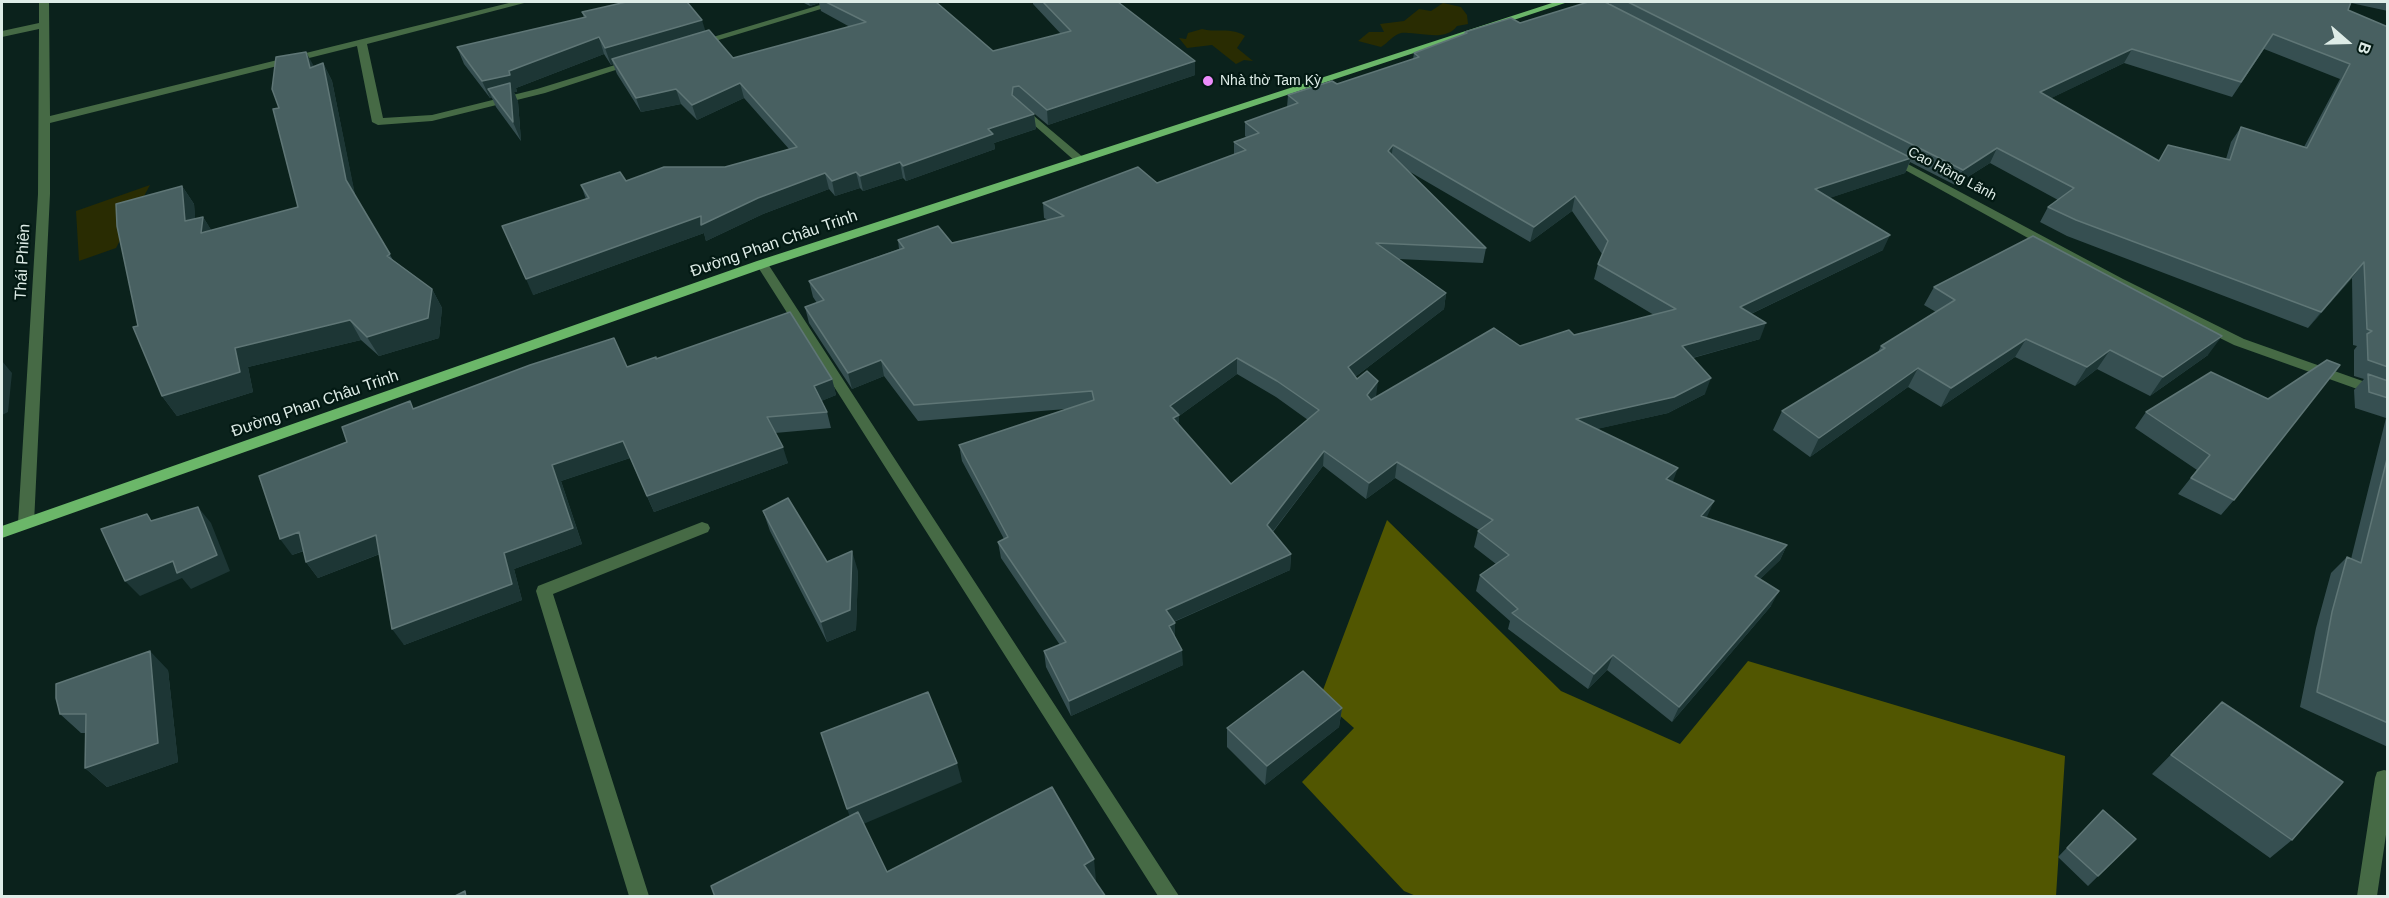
<!DOCTYPE html>
<meta charset="utf-8">
<style>
body{margin:0}
#map{position:relative;width:2389px;height:898px;overflow:hidden;background:#0b221c;font-family:Arial,sans-serif}
canvas{display:block}
.frame{position:absolute;inset:0;border:3px solid #deece7;pointer-events:none}
.north{position:absolute;left:2317px;top:12px;width:60px;height:60px;-webkit-text-stroke:4px #031913;paint-order:stroke;rotate:110deg;font-size:16px;font-weight:700;line-height:24px;text-align:center;color:#deece7}
.north::after{content:'';display:block;margin:auto;width:21px;height:27px;background:#deece7;clip-path:polygon(50% 0,100% 100%,50% 72%,0 100%)}
</style>
<div id="map">
<canvas width="2389" height="898"></canvas>
<div class="frame"></div>
<div class="north">B</div>
</div>
<script>
const context = document.querySelector('canvas').getContext('2d');
context.lineJoin = 'round';
function paint(path, color) { context.fillStyle = color; context.fill(path, 'evenodd'); }
function stroke(path, color, width, dash) { context.strokeStyle = color; context.lineWidth = width; context.lineCap = dash ? 'butt' : 'round'; context.setLineDash(dash || []); context.stroke(path); }
function drawText(font, color, halo, rows, align = 'center') {
  context.font = font + ' Arial,sans-serif'; context.lineWidth = 4.5; context.setLineDash([]); context.textBaseline = 'middle'; context.strokeStyle = halo; context.fillStyle = color; for (const [text, x, y, turn = 0] of rows) {
    context.save(); context.translate(x, y); context.rotate((+turn || 0) * Math.PI / 180); context.textAlign = isNaN(turn) ? turn : align; if (halo) context.strokeText(text, 0, 0); context.fillText(text, 0, 0); context.restore();
  }
}
paint(new Path2D(`
 M1443 3 1461 7 1467 15 1468 24 1457 26C1445 43 1418 31 1401 33 1393 35 1388 43 1381 47L1358 41 1369 32H1384L1380 24 1404 21 1419 9 1431 11Z
 M1202 29C1218 33 1230 27 1245 36L1237 48 1253 61 1244 60 1236 64 1212 45 1187 48 1179 38 1186 39 1188 33Z
 M150 185 116 248 79 261 76 211Z`), '#292c02');
paint(new Path2D(`
 M1387 520 1561 691 1680 744 1748 661 2065 756 2056 896H1416L1404 891 1302 782 1354 728 1320 698Z`), '#515601');
paint(new Path2D(`
 M39 2H49L50 116 513 2H528L367 44 383 118 432 115 537 89 628 61 637 63 545 93 432 121 378 125 372 122 357 46 50 123V194L34 523 32 527H20L18 523 38 194 39 29 2 37V31L39 23Z
 M830 2H844L702 45 693 43Z
 M1021 105 1084 158V162H1076L1017 110V106Z
 M1891 155 2123 279 2244 339 2388 390V400L2234 345 2113 285 1887 160 1885 158Z
 M762 260 768 264 1179 896H1158L756 264Z
 M702 522 708 524 710 528 708 532 553 594 649 896H629L536 591 538 586Z
 M2384 770 2388 771V821L2377 896H2357L2375 778 2377 772Z`), '#466a45');
paint(new Path2D(`
 M1555 2H1568L767 267 2 538V526L757 261Z`), '#6bb769');
paint(new Path2D(`
 M802 2H936L993 51 1061 34 1033 4V2H1118L1195 75 1048 125 1019 101 1034 114 1036 129 994 143 995 149 906 181 903 178 863 191 860 188 835 196 829 189 763 214 706 241 704 233 533 295 586 199 581 185 626 181 725 167 789 149 744 98 697 120 681 104 641 112 617 74 613 64 611 65 604 54 516 88 517 92H514L518 102 521 141 496 107 492 98H490L464 64 457 47 584 18 582 12 705 31 733 58 850 27 821 11 819 3 810 6Z
 M1607 2H2388V11L2351 3 2348 10 2388 27V747L2300 707 2316 628 2331 573 2347 557 2351 559 2386 418 2355 408 2354 390 2364 379 2354 376V350L2357 346 2353 345 2352 278 2308 328 2067 236 2040 222 2048 207 2058 200 1990 163 1955 185 1910 162 1905 173 1829 198 1883 250 1751 314 1760 339 1693 358 1705 394 1668 413 1596 429 1672 482 1707 517V518L1787 545 1780 560 1760 579 1771 606 1672 722 1607 670 1588 689 1508 629 1510 621 1476 591 1480 575 1496 564 1474 547 1478 531 1479 530 1395 478 1366 499 1323 466 1273 532 1291 554 1290 570 1174 622 1175 637 1183 665 1071 716 1046 667 1044 651 1060 645 1001 558 998 542 1004 539 962 461 959 445 1066 409 918 421 884 376 852 389 809 323 805 307 817 303 813 297 809 281 899 249 898 240 952 243 1048 220 1044 218 1043 203 1157 183 1234 155V142L1246 137 1245 136V122L1287 107 1288 95 1337 84 1413 59 1414 53 1465 34V32L1520 23 1610 4V3ZM2264 49 2340 79 2304 147 2241 127 2231 142 2226 159 2159 161 2051 98 2124 63 2232 97ZM1405 169 1530 242 1572 211 1602 254 1598 264 1594 279 1654 315 1574 335 1520 346 1376 397 1355 377 1444 309 1446 293 1399 259 1483 263 1486 248ZM1237 374 1276 397 1308 420 1231 484 1179 424V416Z
 M323 63 332 81 355 196 393 260 432 289 442 308 439 338 379 356 361 340 248 367 253 392 177 416 162 396 138 326 182 186 194 204 195 219 203 217 211 230 298 207 279 108 314 67Z
 M1934 287 2208 355 2150 396 2097 369 2075 386 2015 357 1941 407 1908 387 1810 457 1773 430 1782 411 1878 352 1881 346 1936 312 1924 305Z
 M656 359 832 379 836 395 821 401 827 412 831 428 775 433 788 463 654 512 630 458 561 481 582 544 514 569 522 600 404 645 380 554 318 578 306 562 304 551 292 555 347 442 414 408 627 367Z
 M2211 372 2234 500 2221 515 2178 494 2197 470 2135 428 2146 412Z
 M763 511 827 562 858 571 856 630 827 642 770 531Z
 M168 670 178 762 107 787 85 768 86 733H81L60 714Z
 M2222 702 2292 840 2270 858 2152 774Z
 M1342 708 1339 727 1265 785 1227 747V728Z
 M2103 810 2136 839 2088 886 2058 857Z`), '#364f51');
paint(new Path2D(`
 M809 2H819V3L810 6Z
 M702 20 707 36 612 59 613 64 611 65 605 48Z
 M599 37 604 54 516 88 517 92H514L518 102 521 141 513 122 488 89 492 98H490L482 81Z
 M2132 49 2124 63 2033 107 2040 92Z
 M306 52 316 70 310 68Z
 M1195 61V75L1048 125 1047 110Z
 M323 63 332 81 356 199 346 180Z
 M740 83 744 98 697 120 692 105Z
 M676 89 681 104 641 112 636 98Z
 M1034 114 1036 129 994 143 995 149 906 181 903 166 988 129Z
 M1393 145 1391 160 1388 151Z
 M1997 148 1990 163 1955 185 1963 170Z
 M1911 158 1905 173 1809 205 1815 189Z
 M900 162 903 178 863 191 860 176Z
 M856 172 860 188 835 196 832 181Z
 M825 173 829 189 763 214 706 241 704 233 533 295 526 279 701 216 758 198Z
 M182 186 194 204 197 240 185 221Z
 M1575 196 1572 211 1530 242 1534 227Z
 M203 217 215 236 201 233Z
 M1890 235 1883 250 1734 322 1740 307Z
 M2364 262 2352 278 2308 328 2321 312Z
 M432 289 442 308 439 338 379 356 367 337Z
 M1446 293 1444 309 1347 383 1348 367Z
 M350 320 361 340 248 367 253 392 177 416 162 396 235 348Z
 M1766 323 1760 339 1677 362 1682 346Z
 M2222 336 2208 355 2150 396 2163 377Z
 M2026 339 2015 357 1941 407 1951 388Z
 M2110 350 2097 369 2075 386 2087 367Z
 M1237 358V374L1179 416V431L1174 420 1170 406Z
 M881 360 884 376 852 389 848 373Z
 M2 361 12 373 8 412 2 415Z
 M1918 368 1908 387 1810 457 1819 438Z
 M1711 378 1705 394 1668 413 1571 435 1576 419Z
 M832 379 836 395 819 402 814 386Z
 M1378 381 1376 397 1365 411 1367 395Z
 M623 441 630 458 561 481 582 544 514 569 522 600 404 645 392 629 504 553 552 465Z
 M783 447 788 463 654 512 647 496Z
 M1324 451 1323 466 1266 540 1267 525Z
 M1397 462 1395 478 1366 499 1369 483Z
 M1678 468 1672 484 1666 479Z
 M1714 501 1707 517 1695 532 1701 516Z
 M198 507 211 523 230 571 191 589 182 578 140 596 125 581Z
 M299 532 311 548 292 555 280 539Z
 M376 535 387 551 318 578 306 562Z
 M1787 545 1780 560 1747 592 1755 576Z
 M852 551 858 571 856 630 827 642 821 622Z
 M1291 554 1290 570 1166 625V610Z
 M1779 591 1771 606 1672 722 1679 707Z
 M1175 623V639L1169 626Z
 M1182 650 1183 665 1071 716 1069 701Z
 M150 651 168 670 178 762 107 787 85 768Z
 M1613 655 1607 670 1588 689 1594 674Z
 M1342 708 1339 727 1265 785 1267 766Z
 M957 763 962 782 854 828 847 809Z
 M1094 859 1096 881 1087 886 1084 865Z`), '#1d3635');
const building = new Path2D(`
 M626 2H687L702 20 605 48 599 37 509 71 510 75 482 81 457 47 586 17 582 12Z
 M826 2H936L993 51 1071 31 1043 2H1118L1195 61 1047 110 1019 86 1013 87 1012 95 1034 114 988 129 993 134 903 166 900 162 860 176 856 172 832 181 825 173 758 198 701 225V216L526 279 502 226 589 198 581 185 620 172 626 181 664 167H725L797 147 740 83 692 105 676 89 636 98 612 59 709 30 733 58 866 22Z
 M1588 2H1605L1911 158 1815 189 1890 235 1740 307 1766 323 1682 346 1711 378 1674 397 1576 419 1678 468 1666 479 1714 501 1701 516 1787 545 1755 576 1779 591 1679 707 1613 655 1594 674 1512 613 1518 609 1480 575 1509 555 1478 531 1493 520 1397 462 1369 483 1324 451 1267 525 1291 554 1166 610 1175 623 1169 626 1182 650 1069 701 1044 651 1066 642 998 542 1008 537 959 445 1094 400 1092 391 914 405 881 360 848 373 805 307 824 300 809 281 904 248 898 240 938 226 952 243 1064 216 1043 203 1138 167 1157 183 1246 150 1234 142 1259 133 1245 122 1298 103 1288 95 1332 81 1337 84 1419 57 1414 53 1467 33 1465 32 1511 18 1520 23ZM1393 145 1534 227 1575 196 1608 241 1598 264 1676 309 1574 335 1569 330 1520 346 1494 328 1371 400 1367 395 1378 381 1367 371 1357 379 1348 367 1446 293 1376 243 1486 248 1388 151ZM1237 358 1277 381 1319 410 1231 484 1173 418 1179 415 1170 406Z
 M1628 2H2351L2348 10 2388 27V367L2368 360 2367 334 2372 331 2367 329 2364 262 2321 312 2076 220 2048 207 2074 188 1997 148 1963 170ZM2273 34 2350 64 2307 148 2241 127 2230 160 2168 145 2159 161 2040 92 2132 49 2241 82Z
 M306 52 310 68 323 63 346 180 390 254 387 256 432 289 428 318 367 337 350 320 235 348 240 372 162 396 133 327 138 326 117 226 116 204 182 186 185 221 203 217 201 233 298 207 273 109 279 108 272 89 276 57Z
 M510 83 513 122 488 89Z
 M2033 236 2222 336 2163 377 2110 350 2087 367 2026 339 1951 388 1918 368 1819 438 1782 411 1885 348 1881 346 1955 300 1934 287Z
 M790 312 832 379 814 386 827 412 767 417 783 447 647 496 623 441 552 465 573 528 504 553 512 584 392 629 376 535 306 562 299 532 280 539 259 476 347 442 342 427 410 401 413 409 530 365 614 338 627 367 656 357V359Z
 M2327 360 2340 365 2234 500 2191 478 2210 455 2146 412 2211 372 2268 399Z
 M2368 374 2388 381V398L2369 392Z
 M2388 455V723L2317 692 2332 612 2347 557 2361 563Z
 M788 498 827 562 852 551 850 610 821 622 763 511Z
 M198 507 217 555 177 573 173 561 125 581 101 529 147 514 151 521Z
 M150 651 158 743 85 768 86 714H60L56 698V684Z
 M1303 671 1342 708 1267 766 1227 728Z
 M928 692 957 763 847 809 821 733Z
 M2222 702 2343 782 2292 840 2171 755Z
 M1052 787 1094 859 1084 865 1106 897H715L711 886 858 812 887 872Z
 M2103 810 2136 839 2098 876 2067 848Z
 M465 891 466 897H453Z`);
paint(building, '#486061');
stroke(building, '#5f7676', 1.5);
for (const [x, y, r, color] of [
 [1208,81,6,"#ec8cfa"]
]) { const dot = new Path2D(); dot.arc(x, y, r, 0, 2 * Math.PI); context.fillStyle = color; context.fill(dot); stroke(dot, '#031913', 2); }
drawText('14px', '#deece7', '#031913', [
 ["Nhà thờ Tam Kỳ",1220,81]
], 'left');
drawText('14px', '#deece7', '#031913', [
 ["Cao Hồng Lãnh",1952,174,28]
]);
drawText('16px', '#deece7', '#031913', [
 ["Đường Phan Châu Trinh",774,244,-19],
 ["Thái Phiên",23,262,-87],
 ["Đường Phan Châu Trinh",315,404,-19]
]);
</script>
